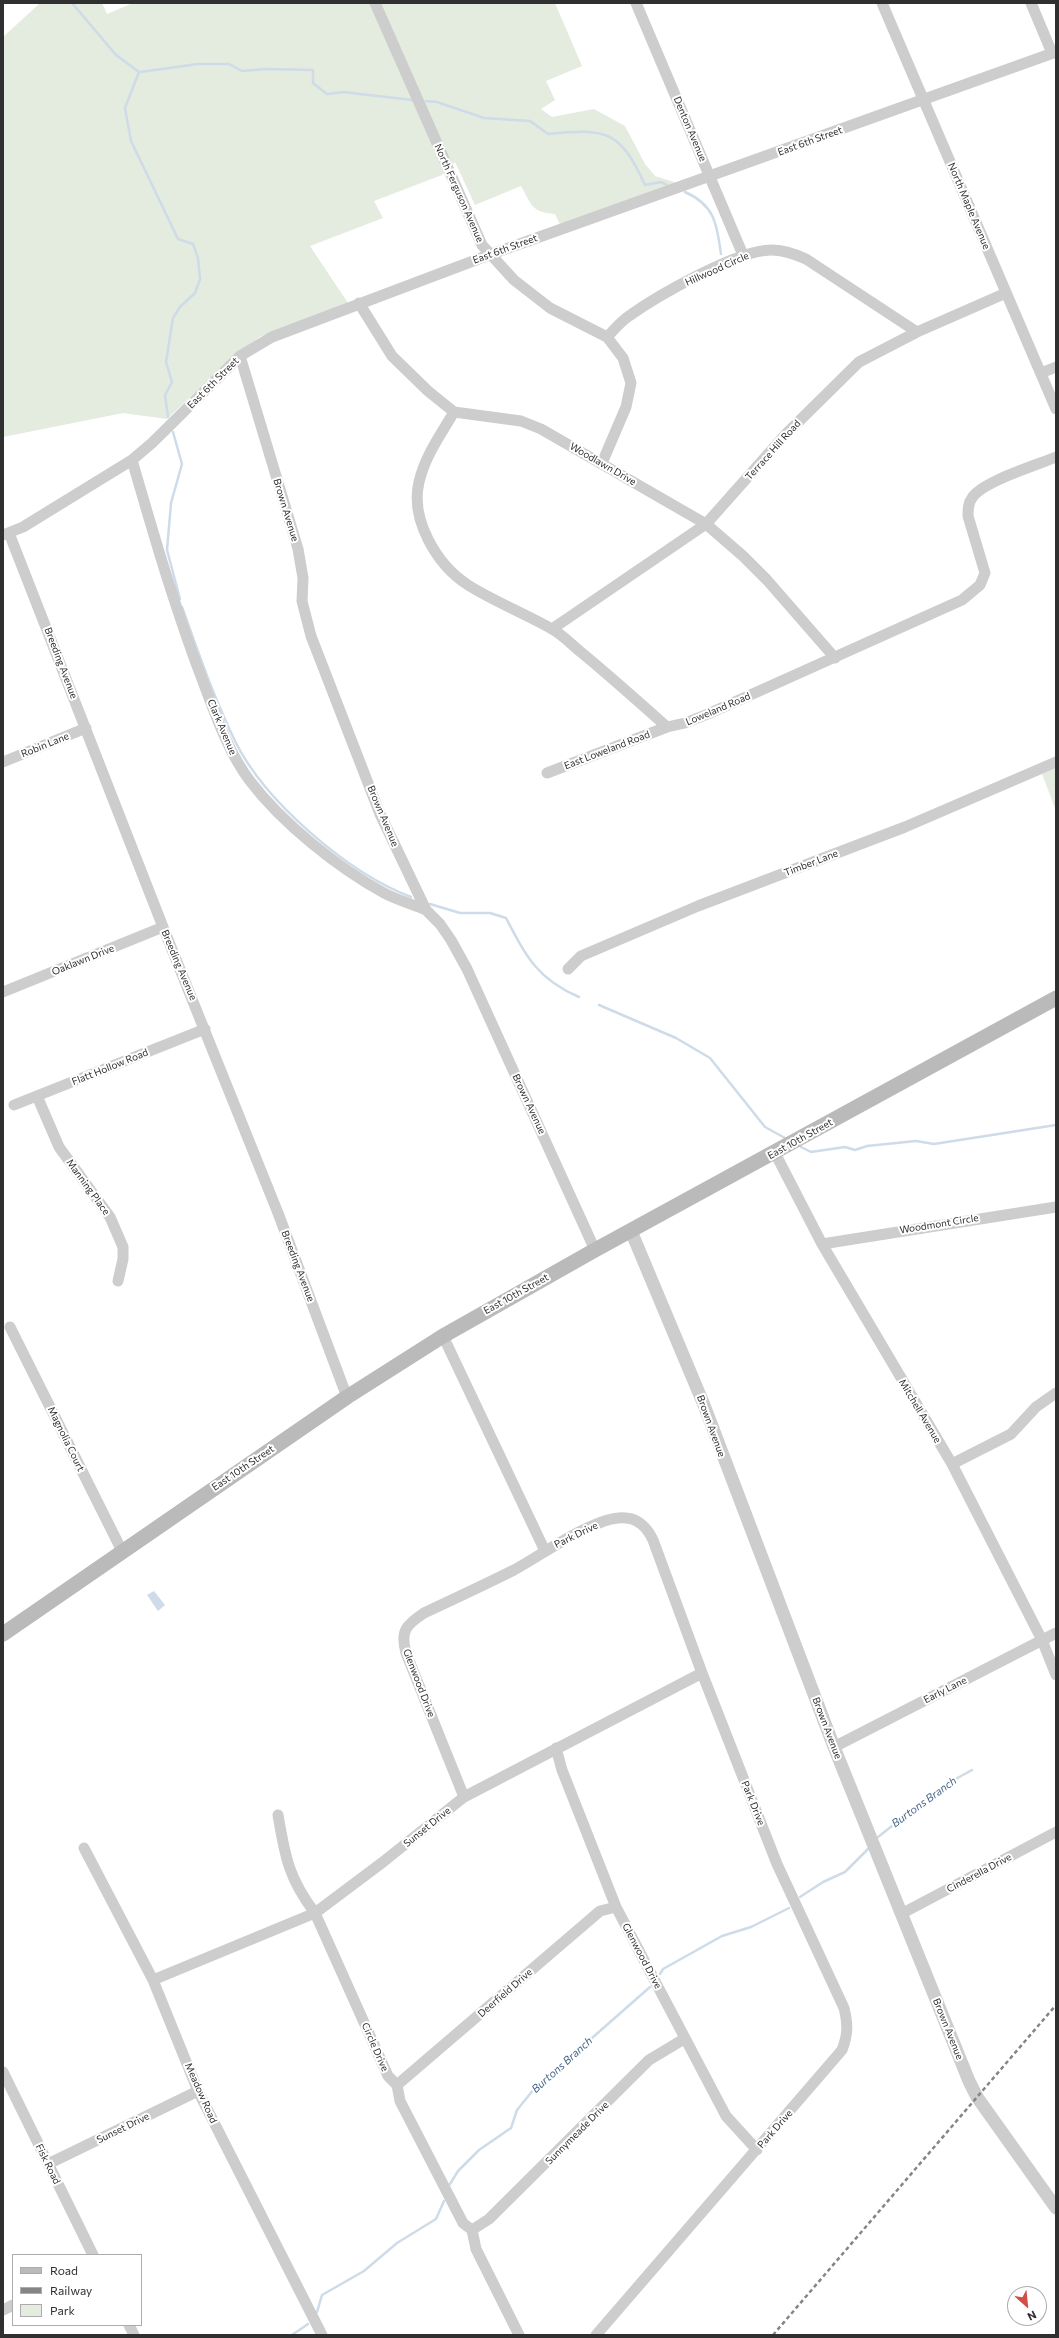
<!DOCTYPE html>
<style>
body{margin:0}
#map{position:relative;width:1059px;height:2338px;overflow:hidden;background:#fff;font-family:Commissioner,sans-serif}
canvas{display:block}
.frame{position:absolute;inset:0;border:4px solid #303030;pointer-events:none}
.legend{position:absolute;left:12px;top:2254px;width:130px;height:72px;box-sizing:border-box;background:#fff;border:1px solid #acacac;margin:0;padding:5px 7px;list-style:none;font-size:12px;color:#303030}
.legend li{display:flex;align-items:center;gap:8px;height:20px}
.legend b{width:20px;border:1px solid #acacac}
.north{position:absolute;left:1007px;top:2286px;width:40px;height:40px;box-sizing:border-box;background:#fff;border:1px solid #acacac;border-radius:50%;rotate:153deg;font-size:11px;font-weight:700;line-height:16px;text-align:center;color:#303030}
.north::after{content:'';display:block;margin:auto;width:14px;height:18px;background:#d14f47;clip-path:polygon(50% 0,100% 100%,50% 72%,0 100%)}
</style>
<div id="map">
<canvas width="1059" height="2338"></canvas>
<div class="frame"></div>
<ul class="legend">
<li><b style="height:5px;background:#bababa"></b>Road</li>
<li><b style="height:5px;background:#858585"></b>Railway</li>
<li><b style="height:11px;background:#e4ebdf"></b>Park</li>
</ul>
<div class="north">N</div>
</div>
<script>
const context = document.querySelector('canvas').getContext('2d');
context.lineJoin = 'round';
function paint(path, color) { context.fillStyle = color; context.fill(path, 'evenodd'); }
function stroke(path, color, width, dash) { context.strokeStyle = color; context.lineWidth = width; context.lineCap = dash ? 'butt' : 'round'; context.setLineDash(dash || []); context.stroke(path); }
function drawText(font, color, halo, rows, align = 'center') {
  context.font = font + ' Commissioner,sans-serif'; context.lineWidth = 4; context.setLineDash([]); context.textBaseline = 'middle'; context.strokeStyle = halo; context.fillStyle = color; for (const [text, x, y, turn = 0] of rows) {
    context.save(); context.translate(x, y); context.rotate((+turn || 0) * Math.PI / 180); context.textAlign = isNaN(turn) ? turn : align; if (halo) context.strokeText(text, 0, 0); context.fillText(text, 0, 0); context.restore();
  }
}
paint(new Path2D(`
 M37 3H102L107 14 133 3H555L582 66 546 81 555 100 541 109 552 117 594 109 625 126 645 164 655 176 677 183 560 224 555 214C531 212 532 205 521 186L475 205 455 162 442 175 374 201 383 218 310 246 348 303 260 337 233 356 167 419 123 413 3 437V37L39 4Z
 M1056 768V811L1042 774Z`), '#e4ebdf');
paint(new Path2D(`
 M154 1591 165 1605 158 1611 147 1595Z`), '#cedbe8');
stroke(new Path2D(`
 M72 3 116 55 139 72 125 108 131 141 178 239 193 244 198 258 200 279 195 293 180 307 173 318 166 362 172 382 165 395 168 417
 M140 72 198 64H229L242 71 267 69 313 70V83L327 94 343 92 412 100
 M426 101 437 102 484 118 530 121 548 134C606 128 620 130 645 185L661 182 667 185
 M685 192C715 205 717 225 721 254
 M173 432 182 464 171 503 167 550 180 599
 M182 607C198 652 214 698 235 741 265 802 348 873 411 897
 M430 904 460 913H490L506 918C526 956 537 979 579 997
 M599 1005 676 1038 710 1058 765 1127 785 1138
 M801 1147 811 1152 845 1147 855 1150 867 1146 916 1141 934 1144 1056 1125
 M878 1837 943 1786 972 1770
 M800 1897 823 1882 845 1872 868 1849
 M660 1974 663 1969 722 1936 751 1927 789 1908
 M450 2184 458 2171 479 2150 511 2128 517 2110 534 2089 650 1987
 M317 2312 322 2295 364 2271 397 2243 436 2219 444 2201
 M292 2335 308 2324`), '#cedbe8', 2.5);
stroke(new Path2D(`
 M375 3 482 245 514 280 550 308 607 337 623 358 631 383 626 407 602 463
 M636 3 743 255
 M882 3 1056 409
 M1031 3 1052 53
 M359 303 392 356 428 391 454 412 521 421 541 429 706 524 743 556 767 580 835 658
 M607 337C614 330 620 322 629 316 657 296 737 250 771 250 783 250 795 254 806 259L917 332
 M240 356 298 549 303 578 302 601 311 636 380 814 426 910 440 924 451 940 467 969 595 1250
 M1041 373 1056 367
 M454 412C441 434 425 456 419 482 410 520 437 565 468 585 495 602 524 613 552 629 563 635 572 645 582 653 611 677 639 702 667 727
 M132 460C154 536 176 612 205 687 217 719 229 753 250 781 282 823 338 868 384 893 397 900 412 904 426 910
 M9 533 163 927 278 1213 347 1397
 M3 535 23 527 132 460 152 443 240 356 272 337 489 255 1056 52
 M552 629 706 524 786 434 859 362 917 332 1006 293
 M3 762 86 728
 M547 773 667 727 685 723 708 714 962 600 980 585 985 573 968 516C968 510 968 503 972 498 981 482 1037 465 1056 457
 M568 969 581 956 698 906 905 827 1056 762
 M3 992 163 927
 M37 1096 59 1147 110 1217 123 1247V1259L118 1281
 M14 1105 205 1029
 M775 1153 822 1244 952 1464 1042 1640 1056 1675
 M822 1244 1056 1207
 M10 1327 122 1551
 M443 1336 545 1551
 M952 1464 1011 1434 1036 1407 1056 1393
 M834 1747 1056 1633
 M556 1748 562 1770 616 1907 726 2116 757 2150
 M464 1797 406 1653C400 1631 406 1625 424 1613 454 1599 484 1585 514 1570 540 1556 598 1514 626 1518 639 1519 648 1529 653 1540L702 1673 777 1864 844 2008C848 2024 848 2035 842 2050L596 2335
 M278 1815C285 1857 289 1879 315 1913L388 2076 397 2085 400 2101 463 2223 472 2230 476 2249 519 2335
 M84 1848 153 1980 198 2091 322 2335
 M901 1914 1056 1832
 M153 1980 315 1913 383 1862 464 1797 702 1673
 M3 2072 93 2255
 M397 2085 600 1911 616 1907
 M48 2164 198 2091
 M472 2230 489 2219 649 2060 684 2039
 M3 2310 13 2305
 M129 2325 134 2335`), '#cdcdcd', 11);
stroke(new Path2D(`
 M631 1231 704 1405 834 1747 969 2081 977 2097 1056 2208`), '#cdcdcd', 13);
stroke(new Path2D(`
 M3 1634 347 1397 443 1336 595 1250 1056 998`), '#bababa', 15);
stroke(new Path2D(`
 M773 2335 1056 2005`), '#858585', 2.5, [4, 3]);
drawText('10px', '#303030', '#fff', [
 ["Denton Avenue",690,129,67],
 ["East 6th Street",810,141,-20],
 ["North Ferguson Avenue",459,193,66],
 ["North Maple Avenue",969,206,67],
 ["East 6th Street",505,249,-20],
 ["Hillwood Circle",717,269,-24],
 ["East 6th Street",213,383,-45],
 ["Terrace Hill Road",773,450,-48],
 ["Woodlawn Drive",603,464,30],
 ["Brown Avenue",286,510,73],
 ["Breeding Avenue",61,663,69],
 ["Loweland Road",718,709,-23],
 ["Clark Avenue",222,727,67],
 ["Robin Lane",45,745,-22],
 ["East Loweland Road",607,750,-21],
 ["Brown Avenue",383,816,67],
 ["Timber Lane",811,863,-21],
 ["Oaklawn Drive",83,960,-22],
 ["Breeding Avenue",179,965,67],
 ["Flatt Hollow Road",110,1067,-22],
 ["Brown Avenue",529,1104,65],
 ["East 10th Street",800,1139,-29],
 ["Manning Place",88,1187,54],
 ["Woodmont Circle",939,1224,-9],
 ["Breeding Avenue",298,1266,69],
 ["East 10th Street",516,1294,-29],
 ["Mitchell Avenue",920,1411,59],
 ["Brown Avenue",711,1426,70],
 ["Magnolia Court",66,1439,64],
 ["East 10th Street",243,1468,-34],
 ["Park Drive",576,1535,-26],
 ["Glenwood Drive",419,1683,69],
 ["Early Lane",945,1690,-27],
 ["Brown Avenue",827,1728,69],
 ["Park Drive",753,1803,68],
 ["Sunset Drive",427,1827,-39],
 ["Cinderella Drive",979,1873,-28],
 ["Glenwood Drive",642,1956,62],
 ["Deerfield Drive",505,1993,-41],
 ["Brown Avenue",948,2029,68],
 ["Circle Drive",375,2047,66],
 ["Meadow Road",201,2093,66],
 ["Sunset Drive",123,2128,-26],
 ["Park Drive",775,2129,-49],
 ["Sunnymeade Drive",577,2133,-45],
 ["Fisk Road",48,2164,64]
]);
drawText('italic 11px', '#476788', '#fff', [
 ["Burtons Branch",924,1802,-36],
 ["Burtons Branch",562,2065,-42]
]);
</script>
